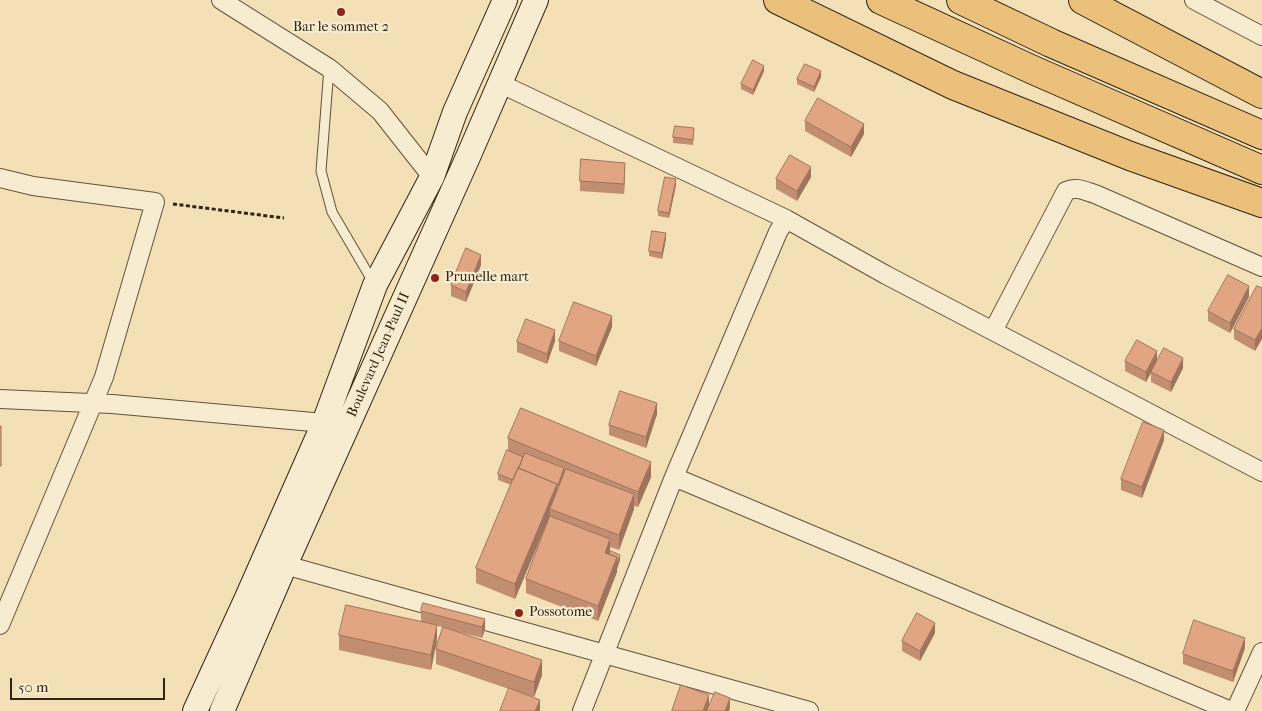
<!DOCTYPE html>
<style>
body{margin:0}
#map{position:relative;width:1262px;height:711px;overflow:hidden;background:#f3e0b6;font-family:"IM FELL French Canon",serif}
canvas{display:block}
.scale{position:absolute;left:10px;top:678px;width:155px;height:22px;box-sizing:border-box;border:2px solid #312413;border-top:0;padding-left:6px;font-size:15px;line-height:18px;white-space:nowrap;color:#312413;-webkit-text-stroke:4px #f7ebd0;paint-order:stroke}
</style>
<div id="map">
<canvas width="1262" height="711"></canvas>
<div class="scale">50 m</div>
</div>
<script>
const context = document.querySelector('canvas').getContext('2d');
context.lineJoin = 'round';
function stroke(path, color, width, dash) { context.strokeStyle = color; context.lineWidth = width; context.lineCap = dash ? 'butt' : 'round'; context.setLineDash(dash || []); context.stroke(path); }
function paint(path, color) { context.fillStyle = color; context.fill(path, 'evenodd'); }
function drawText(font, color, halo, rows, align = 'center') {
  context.font = font + ' "IM FELL French Canon",serif'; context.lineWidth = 4.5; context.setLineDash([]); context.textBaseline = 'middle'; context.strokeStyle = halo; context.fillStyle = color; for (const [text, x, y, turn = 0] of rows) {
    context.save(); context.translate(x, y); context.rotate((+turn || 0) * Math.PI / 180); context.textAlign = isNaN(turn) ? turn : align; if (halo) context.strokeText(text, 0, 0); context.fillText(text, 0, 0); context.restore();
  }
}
const service = new Path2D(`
 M329 68 321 171 332 212 373 282`);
const minor = new Path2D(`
 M221 0 329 68 380 111 432 177
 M1194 0 1262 36
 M499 83 786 219 886 275 1262 472
 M0 178 33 186 155 202 104 377 0 625
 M993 331 1066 191C1076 186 1085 191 1095 194L1262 267
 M0 399 112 404 324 423 335 427
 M674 477 1231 711
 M285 565 809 711
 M582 711 674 477 778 232 786 219
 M1235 711 1262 652`);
const secondary = new Path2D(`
 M195 711 246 600 324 423 375 285 432 177 455 112 505 0
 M222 711 285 565 468 157 536 0`);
const primary = new Path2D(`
 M778 0 953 85 1130 156 1262 203
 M881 0 1033 70 1262 170
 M961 0 1051 43 1262 135
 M1083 0 1262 94`);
stroke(service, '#62533c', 11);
stroke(minor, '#62533c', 20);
stroke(secondary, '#312413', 26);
stroke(primary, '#312413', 30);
stroke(new Path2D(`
 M173 204 284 218`), '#312413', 3, [4, 2.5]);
stroke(service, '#f7ebd0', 9);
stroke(minor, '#f7ebd0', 18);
stroke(secondary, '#f7ebd0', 24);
stroke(primary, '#eac07b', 28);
paint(new Path2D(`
 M764 71 753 95 741 89V84Z
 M821 77 814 92 797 84V79Z
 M805 121 864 134 851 157 805 131Z
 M694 133 693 145 673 143V137Z
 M625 173 624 194 580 191V181Z
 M811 177 797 201 776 189V179Z
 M676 185 669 218 658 216V211Z
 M666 239 662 259 649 256V251Z
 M481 265 466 302 451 296V285Z
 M1257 286 1255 351 1234 339V329Z
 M1249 297 1230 333 1208 321V311Z
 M612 327 596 366 559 351V341Z
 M555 341 547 364 517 352V342Z
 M1157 360 1183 368 1171 392 1151 382V372L1146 382 1125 371V361Z
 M657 414 646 448 609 435V425Z
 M508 438 651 477 638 507 634 506V509L619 550 610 547V552L620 560 617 569V572L598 621 526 593V579L550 516 515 599 476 583V568L511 485 498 480V474L508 451Z
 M1164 440 1142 498 1121 490V479Z
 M421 611 485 619V629L482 638 444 628 542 675 534 697 516 691 540 711 509 689 436 664V649L443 627 437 626V640L431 670 339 650V635L421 622Z
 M935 633 920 661 902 651V641Z
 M1245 648 1233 682 1183 664V654Z`), '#c28e71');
paint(new Path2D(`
 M764 66V71L753 95V90Z
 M821 71V77L814 92V87Z
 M864 124V134L851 157V147Z
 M625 163V173L624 194V184Z
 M811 167V177L797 201V191Z
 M676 179V185L669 218V213Z
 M666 233V239L662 259V253Z
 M481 255V265L466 302V292Z
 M1249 286V297L1230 333V323Z
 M612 316V327L596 366V356Z
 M1262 328V339L1255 351V340Z
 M555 330V341L547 364V354Z
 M1157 351V362L1146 382V372Z
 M1183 358V368L1171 392V382Z
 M657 403V414L646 448V437Z
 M1164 430V440L1142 498V487Z
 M651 462V477L638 507V492Z
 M564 468V478L558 495V485Z
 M557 484V499L550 509V516L515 599V584Z
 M634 494V509L619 550V535Z
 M610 539V554L605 568V553Z
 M620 555V560L617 569V572L598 621V606L617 557Z
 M485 619V629L482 638V627Z
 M935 623V633L920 661V651Z
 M437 625V640L431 670V655Z
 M1245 638V648L1233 682V671Z
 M542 660V675L534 697V682Z
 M709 695V705L707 711H703Z
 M730 698V708L729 711H725Z
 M540 700V711H535Z`), '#9e745c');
const building = new Path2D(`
 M753 60 764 66 753 90 741 84Z
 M805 64 821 71 814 87 797 79Z
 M818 98 864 124 851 147 805 121Z
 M675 126 694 128 693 140 673 137Z
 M790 155 811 167 797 191 776 179Z
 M581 159 625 163 624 184 580 181Z
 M665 177 676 179 669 213 658 211Z
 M652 231 666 233 662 253 649 251Z
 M466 248 481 255 466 292 451 285Z
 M1228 275 1249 286 1230 323 1208 311Z
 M1257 286 1262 288V328L1255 340 1234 329Z
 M574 302 612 316 596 356 559 341Z
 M526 319 555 330 547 354 517 342Z
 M1137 340 1157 351 1146 372 1125 361Z
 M1164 348 1183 358 1171 382 1151 372Z
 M620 391 657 403 646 437 609 425Z
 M521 408 651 462 638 492 508 438Z
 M1143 422 1164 430 1142 487 1121 479Z
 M0 426H1V466H0Z
 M507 450 523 457 519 468H518L513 480 498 474Z
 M525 453 564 468 558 485 557 484 519 468Z
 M518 468 557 484 515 584 476 568Z
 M566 469 634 494 619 535 550 509Z
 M550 516 610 539 605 553 617 557 598 606 526 579Z
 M611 551 620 555 617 564V557L609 554Z
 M423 603 485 619 482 627 421 611Z
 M346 605 437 625 431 655 339 635Z
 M917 613 935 623 920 651 902 641Z
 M1194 620 1245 638 1233 671 1183 654Z
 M443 627 542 660 534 682 436 649Z
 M681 685 709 695 703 711H672Z
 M509 688 540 700 535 711H500Z
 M715 692 730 698 725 711H707Z`);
paint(building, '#e2a583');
stroke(building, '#9e745c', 1);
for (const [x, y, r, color] of [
 [341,12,5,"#8f2418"],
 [435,278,5,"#8f2418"],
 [519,613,5,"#8f2418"]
]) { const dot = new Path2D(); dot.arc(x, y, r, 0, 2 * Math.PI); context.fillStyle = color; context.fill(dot); stroke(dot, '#f7ebd0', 2); }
drawText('14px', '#312413', '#f7ebd0', [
 ["Bar le sommet 2",341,28,"center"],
 ["Prunelle mart",445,278],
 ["Possotome",529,613]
], 'left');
drawText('14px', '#312413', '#f7ebd0', [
 ["Boulevard Jean-Paul II",379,355,-66]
]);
</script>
